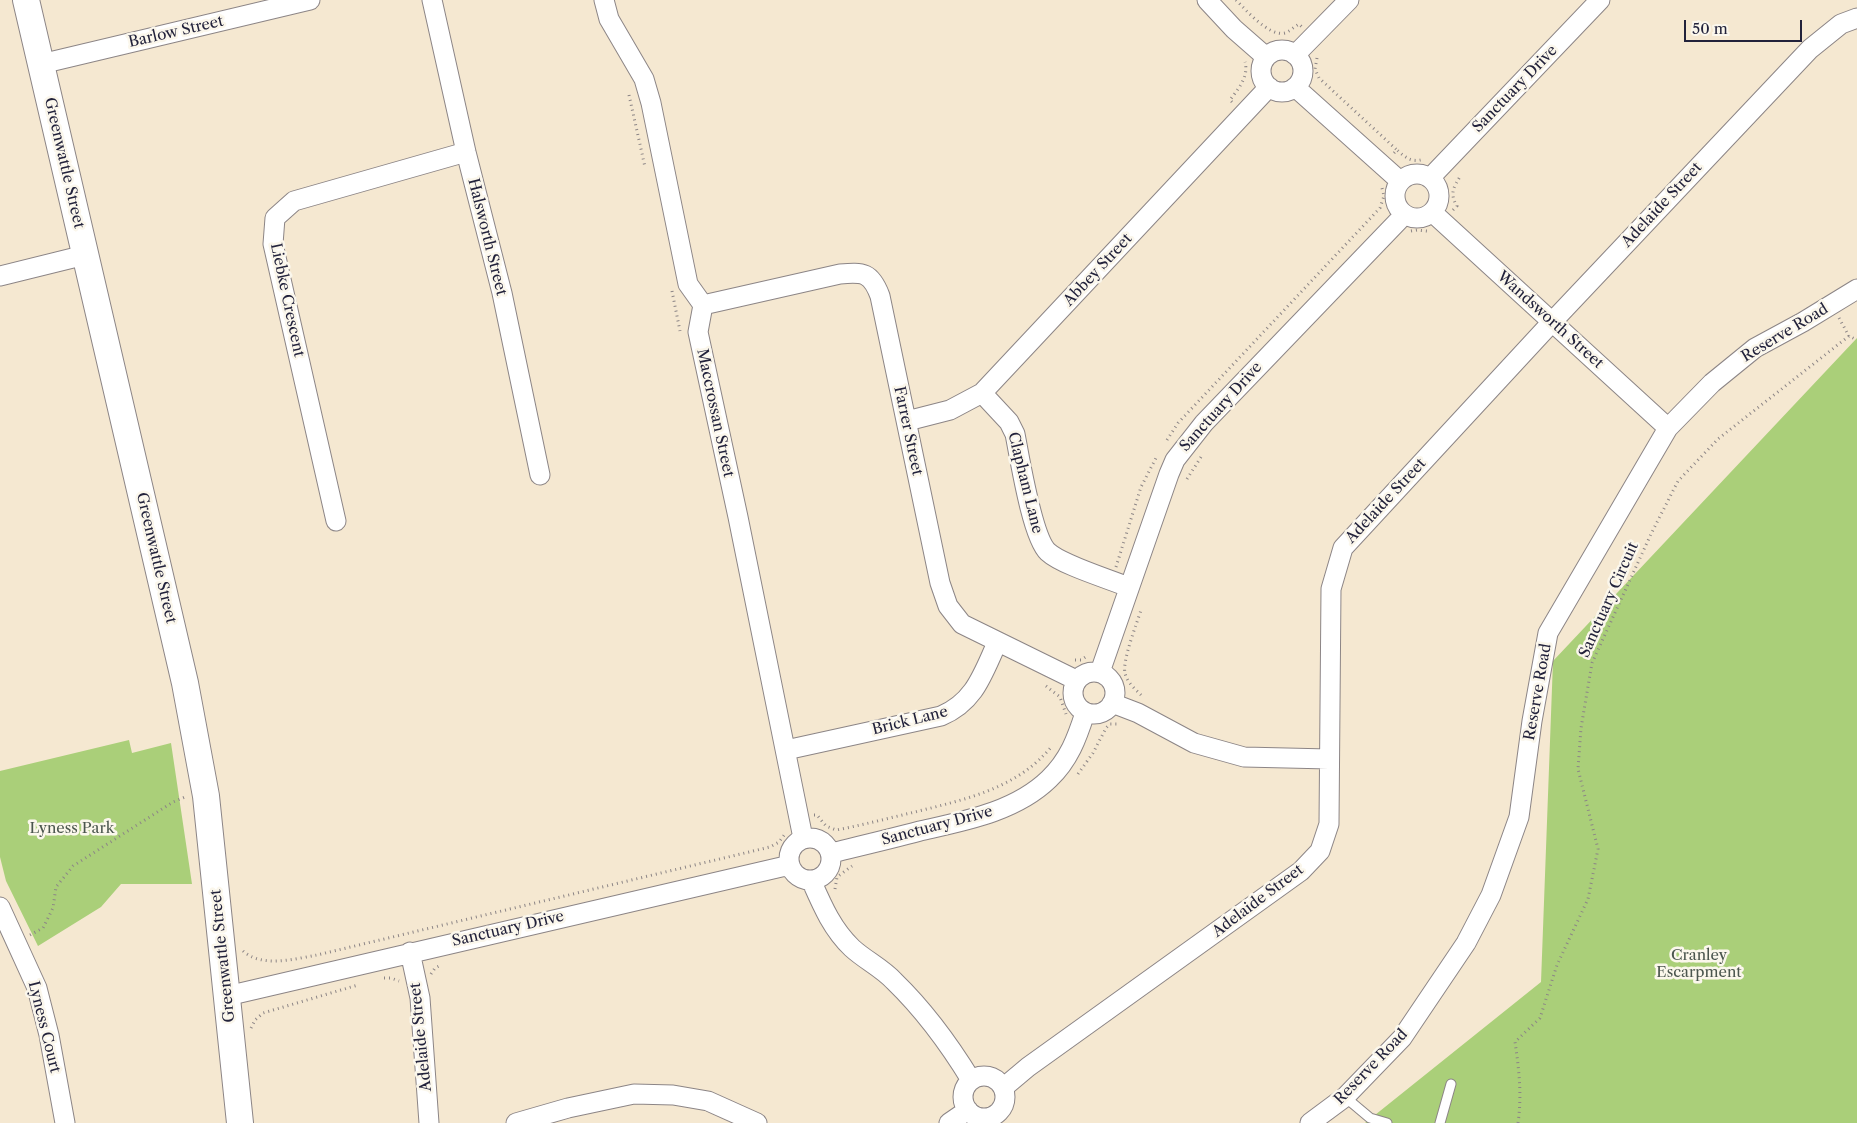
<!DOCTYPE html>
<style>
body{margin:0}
#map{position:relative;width:1857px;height:1123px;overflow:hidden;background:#f5e8d1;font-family:"Libre Caslon Text",serif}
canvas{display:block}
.scale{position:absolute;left:1684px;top:20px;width:118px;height:22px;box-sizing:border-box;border:2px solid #22223b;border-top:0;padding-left:6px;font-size:15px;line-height:18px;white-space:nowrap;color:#22223b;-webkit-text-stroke:4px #fbf7ec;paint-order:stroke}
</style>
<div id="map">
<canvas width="1857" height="1123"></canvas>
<div class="scale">50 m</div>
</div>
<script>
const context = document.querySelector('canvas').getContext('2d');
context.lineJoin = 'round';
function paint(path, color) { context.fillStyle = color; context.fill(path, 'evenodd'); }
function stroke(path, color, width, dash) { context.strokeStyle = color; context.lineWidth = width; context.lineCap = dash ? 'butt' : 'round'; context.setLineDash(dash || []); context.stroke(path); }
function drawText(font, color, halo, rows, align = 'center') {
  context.font = font + ' "Libre Caslon Text",serif'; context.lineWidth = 5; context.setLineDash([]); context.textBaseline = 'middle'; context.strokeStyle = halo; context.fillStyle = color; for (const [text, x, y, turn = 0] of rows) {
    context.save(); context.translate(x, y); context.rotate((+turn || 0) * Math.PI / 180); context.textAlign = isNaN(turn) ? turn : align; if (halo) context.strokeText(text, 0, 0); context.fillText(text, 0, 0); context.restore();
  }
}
paint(new Path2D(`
 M1857 338V1123H1365L1541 982 1553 661Z
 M129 740 132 753 171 743 192 884H121L101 907 38 946 6 881 0 857V771Z`), '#aacf79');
const lane = new Path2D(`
 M1345 1097 1370 1118 1387 1123
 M1440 1123 1451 1084`);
const street = new Path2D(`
 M432 0 466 152 502 293 540 475
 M604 0 609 19 644 79 651 103 688 284 703 305 698 332 738 517 803 838
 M1207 0 1234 29 1266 57
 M1261 71a21 21 0 1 1 42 0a21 21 0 1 1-42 0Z
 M1295 55 1349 0
 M41 64 310 0
 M1295 87 1400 181
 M1395 196a22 22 0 1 1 44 0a22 22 0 1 1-44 0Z
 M1430 178 1600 0
 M1432 212 1668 428
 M0 276 85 255
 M703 305 840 274C863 272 871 272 880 296L940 583 948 606 962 624 1076 680
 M982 393 1009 422 1015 434C1020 459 1032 537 1048 552 1062 565 1109 579 1128 587
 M907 421 950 410 982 393 1269 87
 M336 521 273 244 275 218 294 201 466 152
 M1073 693a21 21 0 1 1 42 0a21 21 0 1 1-42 0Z
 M1100 672 1169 474 1175 460 1204 423 1404 215
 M1112 703 1138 713 1194 743 1244 757 1329 759
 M786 750 941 716C975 702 983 673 997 643
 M789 859a21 21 0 1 1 42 0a21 21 0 1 1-42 0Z
 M831 853C860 846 890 839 920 831 964 821 1015 812 1049 779 1069 760 1077 738 1085 713
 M811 880C822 905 832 929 852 948 865 960 882 968 894 981 925 1011 949 1044 971 1080
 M0 907 37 988 49 1035 65 1123
 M410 952 420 998 429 1123
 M227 996 790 865
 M963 1097a21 21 0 1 1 42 0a21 21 0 1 1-42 0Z
 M1003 1088 1028 1067 1301 871 1320 851 1329 824 1331 589 1343 548 1552 322 1810 49 1841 24 1857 18
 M516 1123 568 1108 634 1094 673 1095 708 1101 757 1123
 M949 1123 968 1110
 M1310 1123 1345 1097 1402 1038 1466 943 1491 895 1519 817 1532 721 1548 633 1668 428 1712 383 1755 348 1803 322 1857 289`);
const secondary = new Path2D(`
 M26 0 185 683 206 796 240 1123`);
stroke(lane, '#8c8586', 11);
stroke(street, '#8c8586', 21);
stroke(secondary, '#8c8586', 28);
stroke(new Path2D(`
 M1236 0C1246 10 1269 37 1285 33 1290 31 1294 27 1299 24L1302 27
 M1317 58 1315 69 1319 78 1397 150
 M629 95 645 167
 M1232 102 1230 100C1238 89 1249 77 1245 62
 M1394 153 1397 150C1406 158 1412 163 1424 159
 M1453 210 1457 206C1449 193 1454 187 1461 175
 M1411 231 1417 230 1427 231
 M672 291 680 331
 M1839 318 1849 336
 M1167 440 1178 423 1380 208 1384 196 1382 188
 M1187 479 1201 457
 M1116 567 1141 487 1157 456
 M1075 660H1081L1087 656
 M1046 686 1060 697 1066 714
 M1141 695C1135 689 1127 682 1125 673 1122 661 1137 623 1141 610
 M1078 774 1093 753 1106 728 1110 724H1117
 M814 815H817L826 826 836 830C863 825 889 818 915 812 966 799 1017 789 1052 746
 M835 889 837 877 852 866
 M30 935 43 928 53 908 56 887 73 866 173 802 185 797
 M243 951C262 968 294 959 317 955L770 847 779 842 785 834
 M431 974 435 968 441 965
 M384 978H391L399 981
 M251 1028 255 1020 263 1013 358 985
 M1518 1123C1522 1095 1519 1069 1515 1042L1540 1018 1557 965 1588 899 1598 849 1578 769 1581 728 1592 663 1651 534 1678 481 1718 439 1849 336 1857 340`), '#8c8586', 3, [1, 4]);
stroke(lane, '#fff', 9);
stroke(street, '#fff', 19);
stroke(secondary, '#fff', 26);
drawText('15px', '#22223b', '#fbf7ec', [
 ["Barlow Street",176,32,-13],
 ["Sanctuary Drive",1515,89,-46],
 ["Greenwattle Street",64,163,77],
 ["Adelaide Street",1662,205,-47],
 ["Halsworth Street",487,237,76],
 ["Abbey Street",1098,270,-47],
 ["Liebke Crescent",287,300,78],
 ["Wandsworth Street",1550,320,42],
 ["Reserve Road",1785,333,-31],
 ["Sanctuary Drive",1221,407,-48],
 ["Maccrossan Street",715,413,78],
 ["Farrer Street",908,431,78],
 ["Clapham Lane",1025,483,76],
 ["Adelaide Street",1386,501,-47],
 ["Greenwattle Street",156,558,77],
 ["Sanctuary Circuit",1609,600,-66],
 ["Reserve Road",1538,692,-80],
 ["Brick Lane",910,721,-14],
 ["Sanctuary Drive",937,826,-15],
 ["Adelaide Street",1258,901,-37],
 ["Sanctuary Drive",508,929,-13],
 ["Greenwattle Street",223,956,-96],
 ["Lyness Court",44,1027,76],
 ["Adelaide Street",421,1037,-96],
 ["Reserve Road",1371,1067,-46]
]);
drawText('15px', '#4b564e', '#fbf7ec', [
 ["Lyness Park",72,829],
 ["Cranley",1699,956],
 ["Escarpment",1699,973]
]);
</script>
